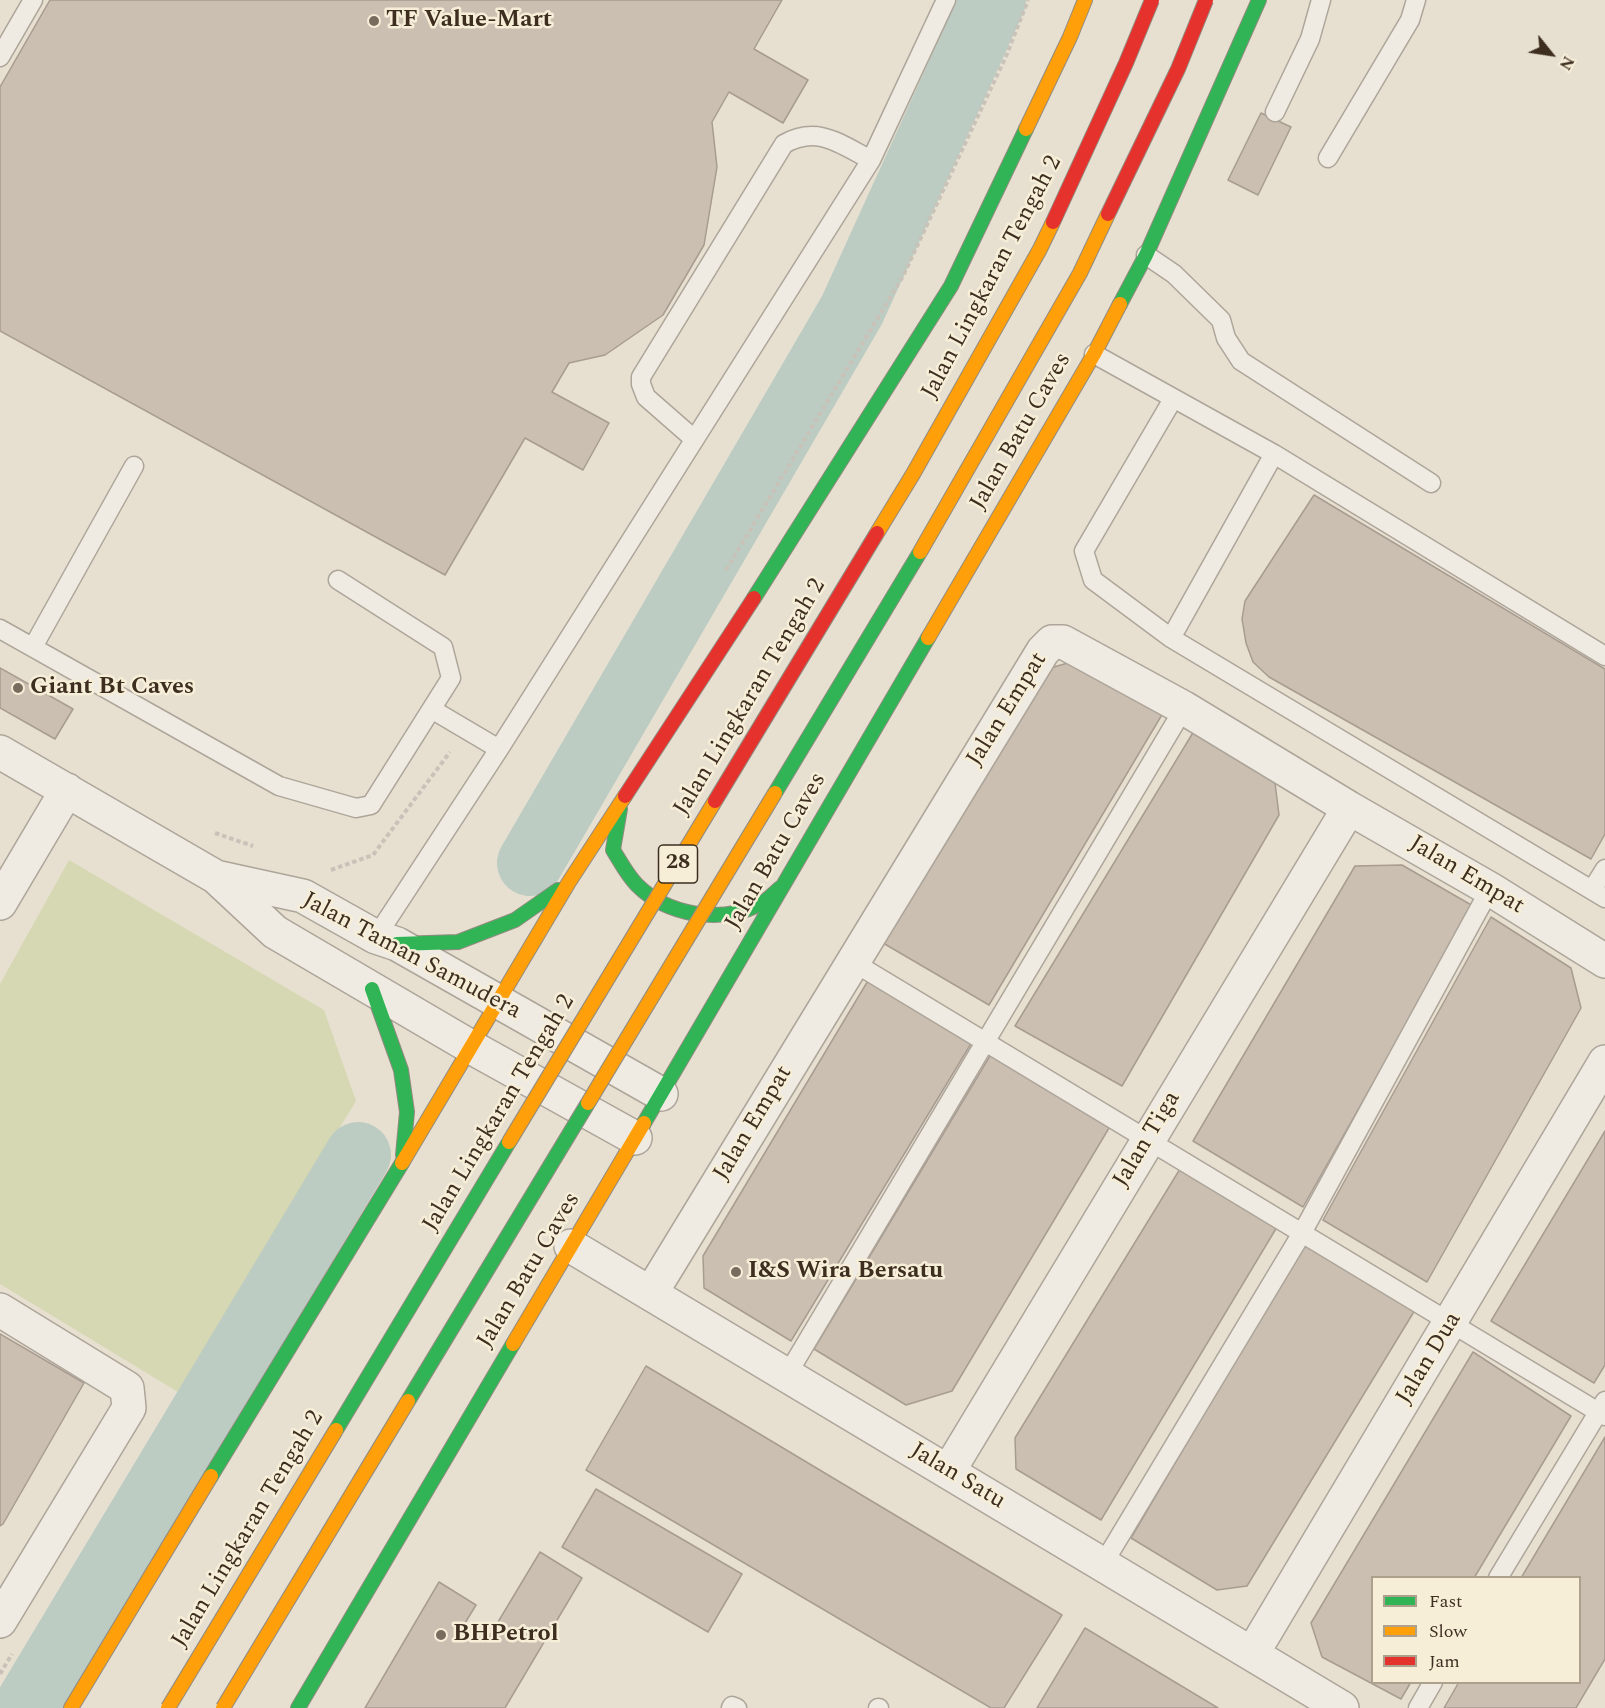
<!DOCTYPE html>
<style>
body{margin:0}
#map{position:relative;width:1605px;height:1708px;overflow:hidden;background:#e7e0d1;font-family:Spectral,serif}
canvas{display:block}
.legend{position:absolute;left:1371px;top:1576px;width:210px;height:108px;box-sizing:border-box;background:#f7eed8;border:2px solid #ada18e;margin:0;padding:8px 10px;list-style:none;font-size:18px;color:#3d2e20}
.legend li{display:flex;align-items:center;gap:12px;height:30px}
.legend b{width:30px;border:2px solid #ada18e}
.north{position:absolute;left:1521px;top:24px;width:60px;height:60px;-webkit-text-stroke:4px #f7eed8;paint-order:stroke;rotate:120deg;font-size:16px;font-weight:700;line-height:24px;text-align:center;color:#3d2e20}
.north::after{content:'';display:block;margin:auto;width:21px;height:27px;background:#3d2e20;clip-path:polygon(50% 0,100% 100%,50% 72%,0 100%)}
</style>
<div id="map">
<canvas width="1605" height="1708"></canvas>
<ul class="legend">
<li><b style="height:8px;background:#30b455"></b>Fast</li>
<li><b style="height:8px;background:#ff9f0a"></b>Slow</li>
<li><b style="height:8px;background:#e5322d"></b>Jam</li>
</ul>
<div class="north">N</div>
</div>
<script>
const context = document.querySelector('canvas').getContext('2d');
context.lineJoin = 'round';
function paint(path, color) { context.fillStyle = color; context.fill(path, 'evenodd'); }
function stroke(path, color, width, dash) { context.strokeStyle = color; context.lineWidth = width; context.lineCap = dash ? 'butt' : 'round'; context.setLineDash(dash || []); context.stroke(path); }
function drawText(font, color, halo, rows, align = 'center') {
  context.font = font + ' Spectral,serif'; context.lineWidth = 5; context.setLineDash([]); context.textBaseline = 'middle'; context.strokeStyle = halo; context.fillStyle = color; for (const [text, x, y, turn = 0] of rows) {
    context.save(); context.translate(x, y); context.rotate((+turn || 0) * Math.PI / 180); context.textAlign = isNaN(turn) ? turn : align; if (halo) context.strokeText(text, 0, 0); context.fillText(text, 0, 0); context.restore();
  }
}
paint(new Path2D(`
 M69 860 324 1010 356 1101 178 1392 0 1284V984Z`), '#d6d7b3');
stroke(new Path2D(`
 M530 863 852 310 993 0
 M26 1708 358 1155`), '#bcccc2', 66);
const building = new Path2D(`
 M50 0H782L754 49 808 80 783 123 729 92 712 122 717 167 704 245 663 315 605 355 569 363 552 392 609 423 583 470 525 438 445 575 0 331V87Z
 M1261 113 1291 127 1258 195 1228 180Z
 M1314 495 1605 669V834L1591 859 1269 677 1253 662 1246 643 1242 619 1245 601Z
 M1078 660 1163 713 989 1005 883 943 1047 669Z
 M0 668 73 709 55 739 0 708Z
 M1194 731 1274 775 1279 815 1122 1086 1015 1026Z
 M1402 865 1473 906 1303 1207 1193 1141 1355 866Z
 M1491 917 1571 968 1581 1008 1427 1282 1323 1220Z
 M872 974 975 1037 791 1341 704 1288 703 1256Z
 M993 1051 1112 1123 952 1391 906 1405 814 1349Z
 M1605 1131V1365L1594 1383 1491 1321Z
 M1180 1169 1277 1227 1101 1520 1016 1469 1015 1438Z
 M1306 1240 1415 1310 1247 1586 1217 1590 1131 1538Z
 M0 1334 84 1383 3 1524 0 1526Z
 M1473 1352 1571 1416 1474 1578H1372V1682H1411L1401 1699 1322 1657 1311 1623Z
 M646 1366 1062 1615 1004 1708H991L586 1470Z
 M1605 1437V1659L1576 1708H1444L1459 1682H1580V1578H1521Z
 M596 1489 742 1574 708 1632 562 1547Z
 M540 1552 582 1578 505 1708H365L439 1582 476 1605 462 1628 486 1642Z
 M1085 1628 1218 1708H1037Z`);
paint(building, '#cbbfb2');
stroke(building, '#a89c90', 1.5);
const lane = new Path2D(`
 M0 57 33 0
 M1275 112 1310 39 1321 0
 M1328 158 1410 20 1416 0
 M1146 255 1174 274 1221 320 1226 338 1241 361 1431 483
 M1094 354 1274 454 1605 656
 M1173 399 1084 551 1093 580 1171 638 1605 898
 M694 439 646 397 641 384V377L784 144C818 125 840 144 871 160
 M0 629 279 786 356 808 371 805 451 678 443 647 338 580
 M1171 638 1274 454
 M33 647 134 466
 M433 710 499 749
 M1592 890 1605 869
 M376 937 499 749 871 160 946 0
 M853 962 1605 1416
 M787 1375 1184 708
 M1103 1564 1302 1233 1490 889
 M1498 1578 1605 1401
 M731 1708 732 1706 737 1708
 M878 1708H879
 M1418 1708 1433 1682`);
const street = new Path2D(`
 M0 752 216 877 275 932 471 1047 635 1138
 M216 877 303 896 376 937 397 944 661 1094
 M0 903 67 790
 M571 1246 1342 1708
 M651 1293 1043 651 1052 642H1063L1184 708 1349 808 1490 889 1605 961
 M0 1310 127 1388 129 1408 0 1621
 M948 1472 1349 808
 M1252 1654 1605 1062`);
const fast = new Path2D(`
 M1120 304 1146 255 1259 0
 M754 598 951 286 1026 129
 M620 809 613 850C620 861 627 875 637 885 667 915 719 924 758 905 766 902 773 894 780 888
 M397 944 458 942 515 920 558 890
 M372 989 401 1070 407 1112 403 1155
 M644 1123 928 638
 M211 1476 402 1163
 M298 1708 513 1344`);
const slow = new Path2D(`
 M1026 129 1070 37 1085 0
 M928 638 1094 354 1120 304
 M402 1163 569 882 625 796
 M513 1344 644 1123
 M71 1708 211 1476`);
const jam = new Path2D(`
 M625 796 754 598`);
stroke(lane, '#ada599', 21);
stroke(street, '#ada599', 36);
stroke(fast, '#928b80', 16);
stroke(slow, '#928b80', 16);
stroke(jam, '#928b80', 16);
stroke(new Path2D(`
 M726 570 903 276 1007 54 1028 0
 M215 833 253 846
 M331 870 373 855 450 752
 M0 1674 12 1654`), '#c8c2b9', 4, [4.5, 3]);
stroke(lane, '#efebe3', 18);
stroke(street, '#efebe3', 33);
stroke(fast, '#30b455', 14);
stroke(slow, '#ff9f0a', 14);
stroke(jam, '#e5322d', 14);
const fastBridge = new Path2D(`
 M775 793 920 552
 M408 1401 588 1103
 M336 1430 509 1142`);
const slowBridge = new Path2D(`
 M877 533 913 474 1040 249 1053 222
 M920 552 1080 273 1108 214
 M588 1103 775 793
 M509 1142 715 801
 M168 1708 336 1430
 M223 1708 408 1401`);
const jamBridge = new Path2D(`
 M1108 214 1178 69 1206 0
 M1053 222 1126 63 1152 0
 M715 801 877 533`);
stroke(fastBridge, '#928b80', 16, []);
stroke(slowBridge, '#928b80', 16, []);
stroke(jamBridge, '#928b80', 16, []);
stroke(fastBridge, '#30b455', 14);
stroke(slowBridge, '#ff9f0a', 14);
stroke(jamBridge, '#e5322d', 14);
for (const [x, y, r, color] of [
 [374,21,6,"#786c5e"],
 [18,688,6,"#786c5e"],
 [736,1272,6,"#786c5e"],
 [441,1635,6,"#786c5e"]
]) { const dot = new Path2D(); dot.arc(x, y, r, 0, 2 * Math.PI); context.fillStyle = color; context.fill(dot); stroke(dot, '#f7eed8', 2); }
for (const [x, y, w] of [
 [678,864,39]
]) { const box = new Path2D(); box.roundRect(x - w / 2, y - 19, w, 38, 4.5); context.fillStyle = '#f7eed8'; context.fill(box); stroke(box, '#3d2e20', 1.5); }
drawText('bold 22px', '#3d2e20', null, [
 ["28",678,864]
]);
drawText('bold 24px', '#3d2e20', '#f7eed8', [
 ["TF Value-Mart",386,21],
 ["Giant Bt Caves",30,688],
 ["I&S Wira Bersatu",748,1272],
 ["BHPetrol",453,1635]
], 'left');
drawText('24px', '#3d2e20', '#f7eed8', [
 ["Jalan Lingkaran Tengah 2",993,278,-62],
 ["Jalan Batu Caves",1022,432,-60],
 ["Jalan Lingkaran Tengah 2",751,698,-59],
 ["Jalan Empat",1008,710,-58],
 ["Jalan Batu Caves",777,852,-60],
 ["Jalan Empat",1466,876,31],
 ["Jalan Taman Samudera",411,957,28],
 ["Jalan Lingkaran Tengah 2",500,1114,-59],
 ["Jalan Empat",754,1124,-59],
 ["Jalan Tiga",1148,1140,-59],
 ["Jalan Batu Caves",530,1271,-59],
 ["Jalan Dua",1430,1359,-59],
 ["Jalan Satu",957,1477,31],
 ["Jalan Lingkaran Tengah 2",249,1530,-59]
]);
</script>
